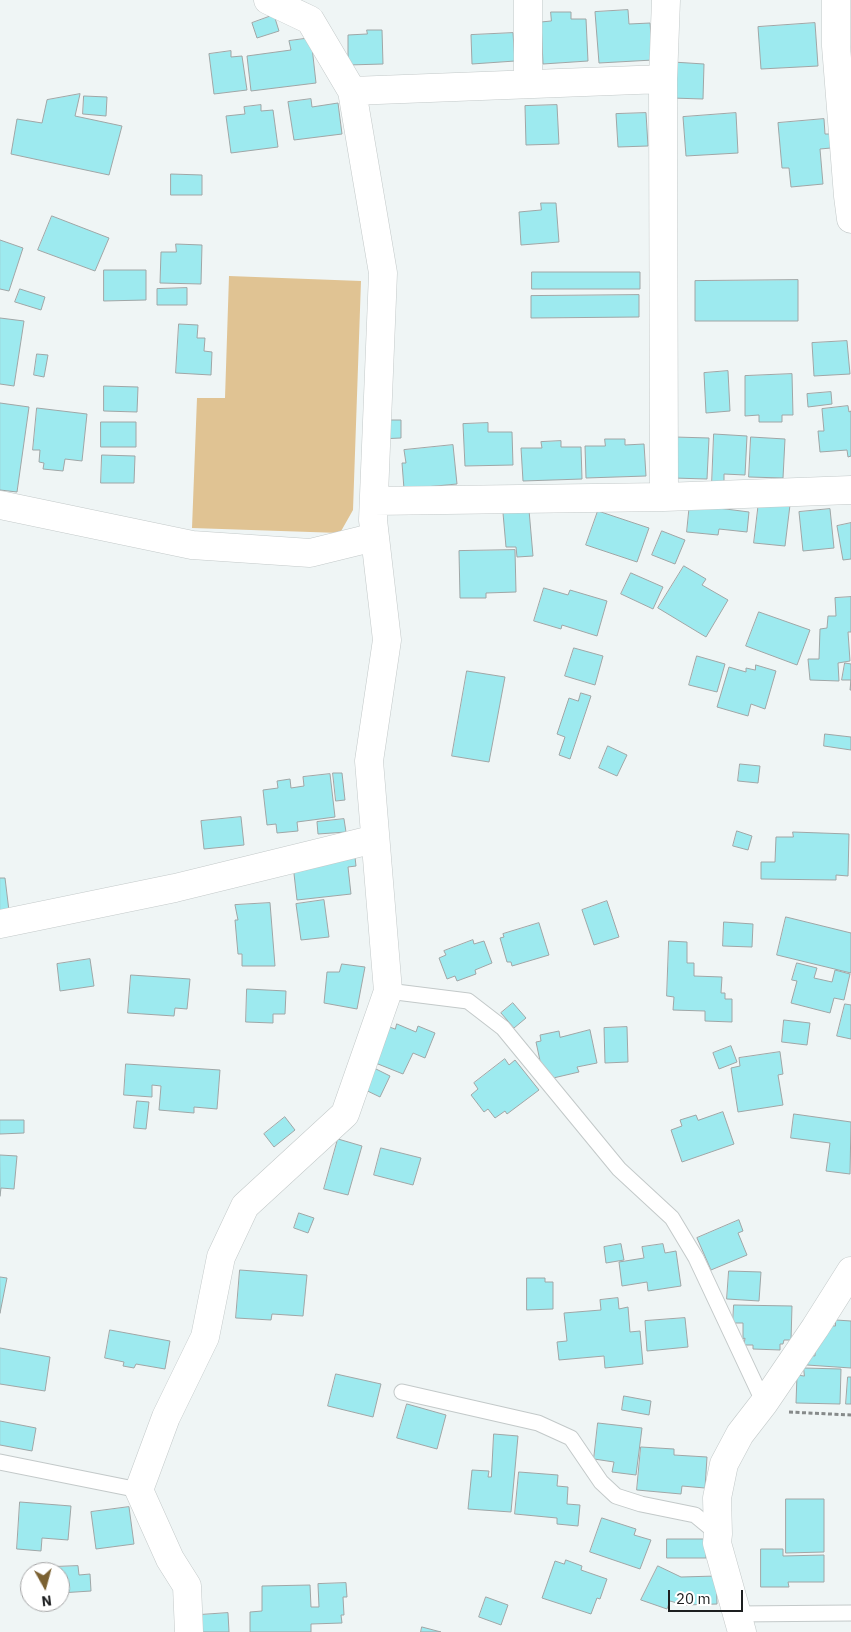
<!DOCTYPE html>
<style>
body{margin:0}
#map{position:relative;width:851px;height:1632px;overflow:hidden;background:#eff5f5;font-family:"IBM Plex Sans",sans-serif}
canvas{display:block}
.north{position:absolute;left:20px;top:1562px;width:50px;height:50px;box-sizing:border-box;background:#fff;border:1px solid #a5a5a6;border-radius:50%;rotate:173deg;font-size:14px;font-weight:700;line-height:20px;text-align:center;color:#1d1f20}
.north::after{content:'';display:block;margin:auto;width:18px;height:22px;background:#7b6132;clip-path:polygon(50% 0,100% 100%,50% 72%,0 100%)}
.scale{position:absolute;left:668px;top:1590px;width:75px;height:22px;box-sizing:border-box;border:2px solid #1d1f20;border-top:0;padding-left:6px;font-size:15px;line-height:18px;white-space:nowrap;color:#1d1f20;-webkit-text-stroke:4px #fff;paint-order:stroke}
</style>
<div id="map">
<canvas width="851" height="1632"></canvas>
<div class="north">N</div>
<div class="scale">20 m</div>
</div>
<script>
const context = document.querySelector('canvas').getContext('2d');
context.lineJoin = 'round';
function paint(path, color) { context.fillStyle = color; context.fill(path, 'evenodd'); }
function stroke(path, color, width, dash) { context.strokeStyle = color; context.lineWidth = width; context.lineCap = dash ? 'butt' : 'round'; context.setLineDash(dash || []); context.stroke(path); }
paint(new Path2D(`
 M229 276 361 281 353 510 340 533 192 528 197 398H225Z`), '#e0c393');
const building = new Path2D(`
 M628 10 629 24 650 23 653 60 599 63 595 12Z
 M551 12H571V19H586L588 61 543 64 541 22 551 21Z
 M274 15 279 31 257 38 252 23Z
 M815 23 818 66 761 69 758 27Z
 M367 30H382L383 64 348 65V35L367 34Z
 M513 33 515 61 472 64 471 35Z
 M311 38 316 83 251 91 247 56 291 50 289 41Z
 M231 51V57L242 56 247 90 214 94 209 54Z
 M673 62 704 64 703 99 671 98Z
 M80 94 75 116 122 126 109 175 11 154 17 119 42 123 47 100Z
 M84 96 107 97 106 116 83 114Z
 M311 99 312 107 338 103 342 134 294 140 288 102Z
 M261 105V111L273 110 278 147 231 153 226 116 245 114 244 107Z
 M557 105 559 144 526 145 525 106Z
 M646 113 648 146 618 147 616 114Z
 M736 113 738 153 686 156 683 117Z
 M824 119 825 134H830L831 148 820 149 823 184 791 187 789 168H782L778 123Z
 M171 174 202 175V195H171Z
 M541 203H556L559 242 521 245 519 212 541 210Z
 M52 216 109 238 95 271 38 250Z
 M0 240 23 248 9 291 0 289Z
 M176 244 202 245 201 284 160 283 161 252H176Z
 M104 270H146V300L104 301Z
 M532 272H640V289H532Z
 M798 280V321H695V281Z
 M187 288V305H157V289Z
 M20 289 45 297 41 310 15 302Z
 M639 295V317L531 318V296Z
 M0 318 24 321 14 386 0 384Z
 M179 324 198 325 197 338H205L204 351 212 352 211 375 176 373Z
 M847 341 850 374 814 376 812 343Z
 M37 354 48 355 44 377 34 375Z
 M728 371 730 411 706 413 704 373Z
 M792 374 793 415H782V422H759V415L745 416V376Z
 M104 386 138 387 137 412 104 411Z
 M831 392 832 404 808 407 807 394Z
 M0 403 29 407 17 492 0 490Z
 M848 406 849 412 851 411V456L848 457 847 450 820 452 818 431H824L822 409Z
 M37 408 87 414 82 461 65 459 63 471 43 469 44 463 39 462 40 450H33Z
 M379 420H401V438L379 439Z
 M101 422H136V447H101Z
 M488 423V432H512L513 465 465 466 463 424Z
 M714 434 747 436 745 475 724 474V484H712Z
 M675 437 709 438 707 479 673 478Z
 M751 437 785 439 783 478 749 477Z
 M605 439H625V445L644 444 646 476 586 478 585 446H605Z
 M561 441V447H581L582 479 523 481 521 448H542L541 442Z
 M453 445 457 484 404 489 402 463H406L404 450Z
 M102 455 135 456 134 483H101Z
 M759 501 790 505 785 546 754 543Z
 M690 502 718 508 749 512 747 532 719 529 718 535 687 532Z
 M830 509 834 548 803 551 799 512Z
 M529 510 533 556 517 557 516 547H506L503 513Z
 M598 511 649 528 637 562 586 545Z
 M851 523V559L843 560 837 526Z
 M662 531 685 540 675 564 652 555Z
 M515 550 516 592 486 593V598H460L459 551Z
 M684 566 706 579 702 585 728 600 706 637 658 608Z
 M631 573 663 587 653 609 621 594Z
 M544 588 568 595 570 590 607 601 597 636 562 625 561 629 534 621Z
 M851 597V632H848L850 661 838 663 839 681 810 680 808 659H819L820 629 827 628 828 616H836L835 598Z
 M759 612 810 630 797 665 746 646Z
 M574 648 603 656 595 685 565 676Z
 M697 656 725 664 717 692 689 685Z
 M845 663 851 664V690H850L851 680H842Z
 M756 665 776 671 765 709 751 704 748 716 717 707 729 667 746 672V668L755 670Z
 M467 671 505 677 489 762 452 756Z
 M581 693 591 696 570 759 559 755 565 737 557 734 569 698 578 701Z
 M825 734 851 737V750L824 746Z
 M608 746 627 755 617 776 599 768Z
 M740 764 760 766 758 783 738 781Z
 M333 773H342L345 800 336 801Z
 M330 774 335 817 297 822 298 831 277 833 276 824 267 825 263 790 278 788 277 781 290 779 291 788 304 786 303 777Z
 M241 817 244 845 204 849 201 821Z
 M344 819 346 832 318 834 317 822Z
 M737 831 752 836 748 850 733 846Z
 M793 832 849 834 848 876 836 875V880L761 879V862H775L776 837H793Z
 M355 857 356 866 348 867 351 894 297 900 293 865Z
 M0 878H5L9 911 0 913Z
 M324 900 329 937 301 940 296 904Z
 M607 901 619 937 594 945 582 910Z
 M270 903 275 966H242V954H238L235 920H238L235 905Z
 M786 917 851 933V973L777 955Z
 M724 922 753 924 752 947 723 946Z
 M539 923 549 955 512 966 511 962H507L500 938 504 937 503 934Z
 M473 940 474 944 484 941 492 963 475 970 476 974 457 981 455 976 447 979 439 958 446 955 444 951Z
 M669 941 687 942V963H694V976L722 977 721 993H725V999H732V1022L705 1021V1011L673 1010 674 997 667 996Z
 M90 959 94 986 60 991 57 964Z
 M797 963 817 968 814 978 832 982 835 970 850 974 844 1000 834 998 830 1013 791 1003 797 981 792 980Z
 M342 964 365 967 357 1009 324 1003 327 972H339Z
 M131 975 190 979 187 1009 175 1008 174 1016 128 1013Z
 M247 989 286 991 285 1014H273V1023L246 1022Z
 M513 1003 526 1018 514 1028 501 1013Z
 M845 1004 851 1005V1039L837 1036Z
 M784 1020 810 1023 807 1045 782 1042Z
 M397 1024 416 1032 418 1026 435 1033 425 1058 413 1053 403 1074 368 1060 384 1025 395 1029Z
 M627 1027 628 1062 605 1063 604 1028Z
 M590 1030 597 1063 577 1067 579 1072 549 1079 547 1069 542 1070 536 1042 541 1041 540 1035 559 1031 560 1037Z
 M731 1046 737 1062 719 1069 713 1053Z
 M780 1052 783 1074 778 1075 783 1105 738 1112 731 1068 740 1066 739 1058Z
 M505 1059 509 1065 515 1060 539 1090 507 1114 505 1111 495 1118 488 1109 484 1112 471 1095 478 1089 474 1083Z
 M126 1064 220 1070 217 1109 194 1107V1113L159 1110 161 1086 152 1085V1097L124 1095Z
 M366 1064 390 1076 380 1097 355 1085Z
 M137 1101 149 1102 146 1129 134 1128Z
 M723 1112 734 1144 682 1162 671 1130 682 1126 680 1120 696 1115 698 1120Z
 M794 1114 851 1122 850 1174 826 1171 830 1143 791 1138Z
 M285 1117 295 1130 274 1147 264 1134Z
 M0 1120H24V1133L0 1134Z
 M338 1139 362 1146 348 1195 324 1189Z
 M381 1148 421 1158 413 1185 374 1175Z
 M0 1155 17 1156 14 1189 1 1188 0 1196Z
 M299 1213 314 1218 308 1233 294 1228Z
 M739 1220 743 1231 738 1233 747 1255 711 1270 697 1238Z
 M621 1244 624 1260 606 1263 604 1247Z
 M663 1244 665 1253 676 1251 681 1286 648 1291 647 1282 622 1286 619 1262 644 1258 642 1247Z
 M240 1270 307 1275 303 1316 272 1314 271 1320 236 1318Z
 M729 1271 761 1272 759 1301 727 1299Z
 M0 1277 7 1278 0 1313Z
 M527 1278H545V1282H553V1309L527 1310Z
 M618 1298 619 1309 628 1307 630 1332 640 1331 643 1364 605 1368 604 1356 559 1360 557 1342 567 1341 564 1313 601 1310 600 1300Z
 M734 1305 792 1306 791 1340H784L783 1344H780V1350L753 1349V1345H744L745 1338 743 1339V1323H733Z
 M685 1318 688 1347 647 1351 645 1321Z
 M836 1320 851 1321V1368L807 1365 808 1355 815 1356 816 1336 823 1325 835 1326Z
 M110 1330 170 1341 165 1369 136 1364 134 1368 123 1366 124 1362 105 1358Z
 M0 1348 50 1357 45 1391 0 1384Z
 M804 1368 841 1369 840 1404 796 1403 797 1375 804 1376Z
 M336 1374 381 1384 373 1417 328 1406Z
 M848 1377H851V1404H846Z
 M624 1396 651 1401 649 1415 622 1410Z
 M407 1404 446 1415 437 1449 397 1438Z
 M0 1421 36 1428 32 1451 0 1445Z
 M598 1423 642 1428 636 1475 612 1472 614 1462 594 1459Z
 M494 1434 518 1436 511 1512 468 1509 472 1470 489 1471 488 1477H491Z
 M641 1447 674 1449V1455L707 1457 705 1488 682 1486 681 1494 637 1490Z
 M519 1472 558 1475 557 1486 568 1487 567 1504 580 1505 578 1526 557 1524V1518L515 1514Z
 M786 1499H824V1552L786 1553Z
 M20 1502 71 1506 68 1540 42 1538 41 1551 17 1549Z
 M129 1507 134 1544 96 1549 91 1512Z
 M602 1518 636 1529 634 1535 651 1540 640 1569 590 1552Z
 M667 1539H706V1558H667Z
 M761 1549H783V1556L824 1555V1582H788L789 1587H761Z
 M566 1560 582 1566 581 1570 607 1579 600 1599 597 1598 591 1614 542 1598 555 1561 564 1564Z
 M78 1566 79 1575 90 1574 91 1591 60 1593V1572H52V1567Z
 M658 1566 681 1577 716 1576 717 1604 684 1605 670 1601 667 1609 641 1600Z
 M346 1583 347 1597H343L344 1615H341L342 1623 311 1624V1632H250V1612L262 1611V1586L310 1585 311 1607H319L318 1584Z
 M486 1597 508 1605 501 1625 479 1617Z
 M228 1613 229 1632H200L199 1615Z
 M422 1627 441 1632H421Z`);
paint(building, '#9deaef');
stroke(building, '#a0a6a6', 1);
const service = new Path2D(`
 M388 991 468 1001 503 1028 619 1169 672 1218 696 1258 764 1403
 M402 1392 538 1423 571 1438 601 1482 616 1496 641 1504 695 1515 718 1534
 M0 1462 139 1490
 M737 1614 851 1613`);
const minor = new Path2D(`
 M836 0V46L848 196 851 219
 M528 84V0
 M352 91 663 79
 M664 497 663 79 666 0
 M374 501 664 497 851 490
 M0 505 192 545 310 553 375 537
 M0 924 175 888 375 839
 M189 1632 187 1586 170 1559 139 1490 166 1417 205 1337 221 1257 245 1206 345 1114 388 991 369 761 387 640 373 520 383 273 352 91 310 20 268 0
 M742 1632 717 1543 718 1534 717 1498 724 1464 740 1434 764 1403 815 1328 851 1271`);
stroke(service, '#c3c9c9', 17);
stroke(minor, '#c3c9c9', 29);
stroke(new Path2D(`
 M789 1412 851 1415`), '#868a8a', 3, [4, 2.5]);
stroke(service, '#fff', 15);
stroke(minor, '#fff', 28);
</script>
